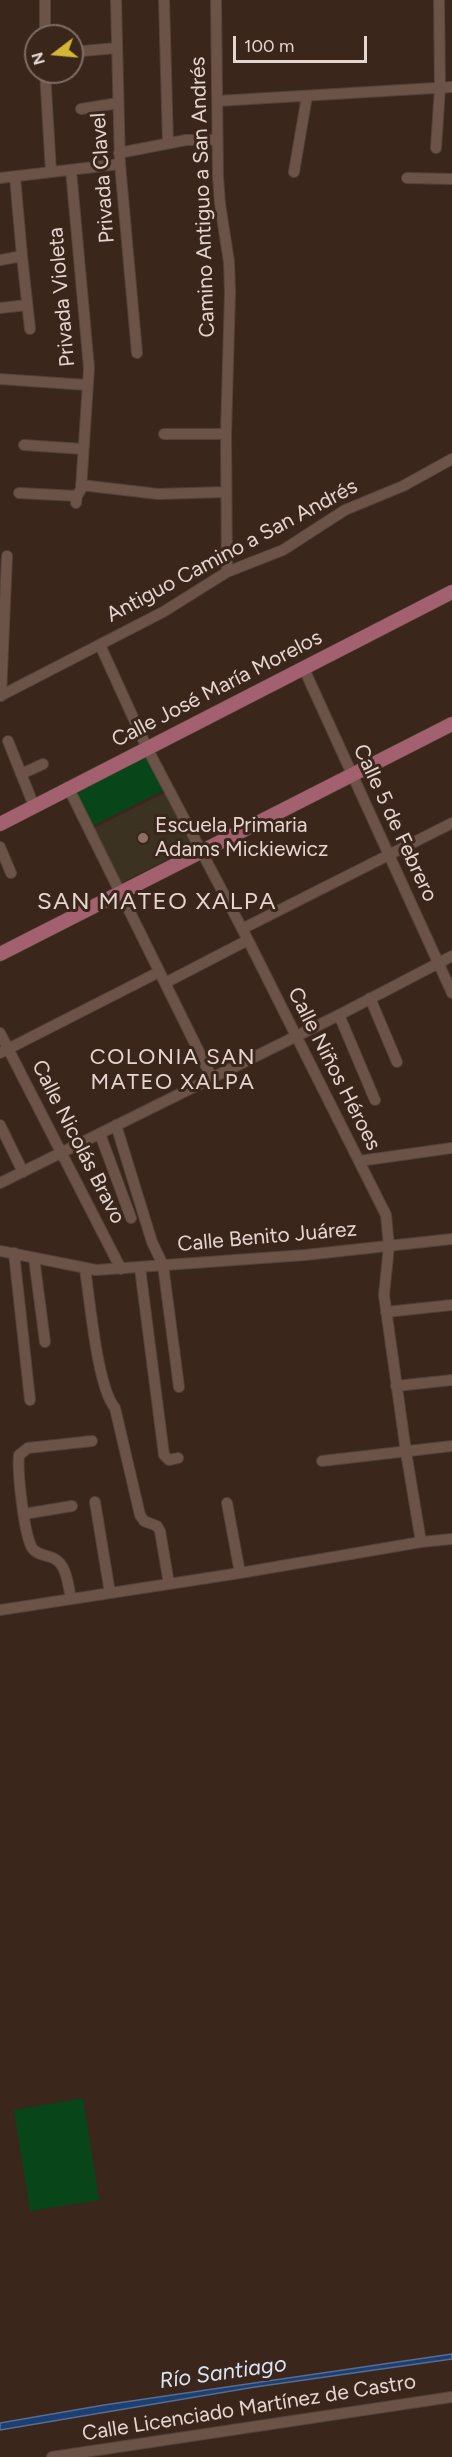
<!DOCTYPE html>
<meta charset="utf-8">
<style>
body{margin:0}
#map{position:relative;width:452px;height:2457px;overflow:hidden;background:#3b261c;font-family:Figtree,sans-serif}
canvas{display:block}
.north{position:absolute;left:24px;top:24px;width:60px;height:60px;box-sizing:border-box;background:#3b261c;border:2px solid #7f6c64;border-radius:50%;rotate:254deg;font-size:16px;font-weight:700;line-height:24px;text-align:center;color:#e4d5cf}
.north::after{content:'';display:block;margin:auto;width:21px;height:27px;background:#d2b635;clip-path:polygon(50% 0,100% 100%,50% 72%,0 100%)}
.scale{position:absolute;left:233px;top:36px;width:134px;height:27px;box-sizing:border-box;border:3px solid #e4d5cf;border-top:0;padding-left:8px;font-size:18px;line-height:21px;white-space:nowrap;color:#e4d5cf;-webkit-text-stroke:4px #3b261c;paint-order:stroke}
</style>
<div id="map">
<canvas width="452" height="2457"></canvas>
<div class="north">N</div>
<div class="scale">100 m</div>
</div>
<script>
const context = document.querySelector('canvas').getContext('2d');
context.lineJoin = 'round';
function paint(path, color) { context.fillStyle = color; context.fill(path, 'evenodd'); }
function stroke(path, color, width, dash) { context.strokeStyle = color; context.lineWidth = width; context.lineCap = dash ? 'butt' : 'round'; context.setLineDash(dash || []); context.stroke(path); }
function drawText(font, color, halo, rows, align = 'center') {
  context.font = font + ' Figtree,sans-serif'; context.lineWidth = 6; context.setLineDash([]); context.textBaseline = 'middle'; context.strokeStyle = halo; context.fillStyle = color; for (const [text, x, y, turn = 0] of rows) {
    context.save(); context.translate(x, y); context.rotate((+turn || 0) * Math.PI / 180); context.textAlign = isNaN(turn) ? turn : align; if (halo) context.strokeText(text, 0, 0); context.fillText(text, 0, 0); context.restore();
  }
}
paint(new Path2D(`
 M168 791 194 846 119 884 92 829Z`), '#3b3222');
paint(new Path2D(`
 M149 752 166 789 90 827 72 790Z
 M83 2098 99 2200 30 2211 14 2110Z`), '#084619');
const water = new Path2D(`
 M452 2354V2359L255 2387 0 2430V2423L104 2405Z`);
paint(water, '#1c4073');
stroke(water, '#586d8f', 1.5);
const minor = new Path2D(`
 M45 0V36
 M116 0 120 164 137 353
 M164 0 168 143
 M216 0 218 177 220 204 229 262 230 292 226 434 227 572
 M72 52 116 48
 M45 72 51 172
 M217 101 452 87
 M81 109 118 103
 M436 148 440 88 439 0
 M119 153 186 140H217
 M71 170 89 368 81 489 77 496 76 503
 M294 172 307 96
 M15 177 22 256
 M0 178 120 164
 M407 178 452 179
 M0 260 22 256 30 329
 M0 308 27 305
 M0 379 87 385
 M164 434H226
 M24 445 83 449
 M81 485 158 494 226 492
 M19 493 77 496
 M100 645 147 748 248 940 386 1215 389 1246 384 1295 406 1452 421 1542
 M304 669 452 993
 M0 696 163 612 227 572 283 550 345 510 403 486 452 459
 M1 696 7 556
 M8 741 34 806
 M21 774 43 764
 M68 787 212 1078
 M0 847 11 873
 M242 929 452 823
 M165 983 248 940
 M370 998 397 1062
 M339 1015 375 1100
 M0 1033 121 1269
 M0 1053 159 972
 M0 1125 23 1172
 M116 1125 152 1242 163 1265 179 1387
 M100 1134 131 1218
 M359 1161 452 1148
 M0 1183 339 1015 452 956
 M0 1251 96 1270 305 1255 452 1239
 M14 1253 30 1400
 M34 1258 45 1342
 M140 1268 164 1455 169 1460 178 1458
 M85 1269C90 1300 97 1387 115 1408L140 1515 144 1521 157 1526 160 1531 169 1584
 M386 1312 452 1305
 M396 1386 452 1380
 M322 1461 452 1446
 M95 1502 110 1593
 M227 1503 240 1573
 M24 1514 72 1506
 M71 1599C68 1585 67 1564 53 1558 46 1555 37 1555 32 1548 24 1534 17 1471 19 1455L28 1448 92 1441
 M0 1610 240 1573 421 1542 452 1539
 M52 2457 452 2397`);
const major = new Path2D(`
 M0 824 452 592
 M0 954 452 724`);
stroke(minor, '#54423a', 12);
stroke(major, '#54423a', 15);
stroke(minor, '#6b5348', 10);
stroke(major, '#a3616f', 14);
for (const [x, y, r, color] of [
 [143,838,6,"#8d6e63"]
]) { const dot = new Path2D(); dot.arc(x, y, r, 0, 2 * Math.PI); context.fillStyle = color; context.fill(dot); stroke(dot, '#3b261c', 2); }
drawText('21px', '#e4d5cf', '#3b261c', [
 ["Privada Clavel",103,178,-94],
 ["Camino Antiguo a San Andrés",203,197,-92],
 ["Privada Violeta",62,297,-95],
 ["Antiguo Camino a San Andrés",232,551,-28],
 ["Calle José María Morelos",217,689,-27],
 ["Calle 5 de Febrero",395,823,65],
 ["Calle Niños Héroes",334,1069,63],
 ["Calle Nicolás Bravo",78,1142,63],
 ["Calle Benito Juárez",267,1237,-5],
 ["Calle Licenciado Martínez de Castro",249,2408,-9]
]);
drawText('21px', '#e4d5cf', '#3b261c', [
 ["Escuela Primaria",155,826],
 ["Adams Mickiewicz",155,850]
], 'left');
context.letterSpacing = '1.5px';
drawText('22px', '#e4d5cf', '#3b261c', [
 ["COLONIA SAN",173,1058],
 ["MATEO XALPA",173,1083]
]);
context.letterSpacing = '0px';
drawText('italic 22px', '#d9e5f5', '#3b261c', [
 ["Río Santiago",223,2373,-8]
]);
context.letterSpacing = '1.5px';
drawText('24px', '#e4d5cf', '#3b261c', [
 ["SAN MATEO XALPA",157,902]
]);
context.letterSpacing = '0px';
</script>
